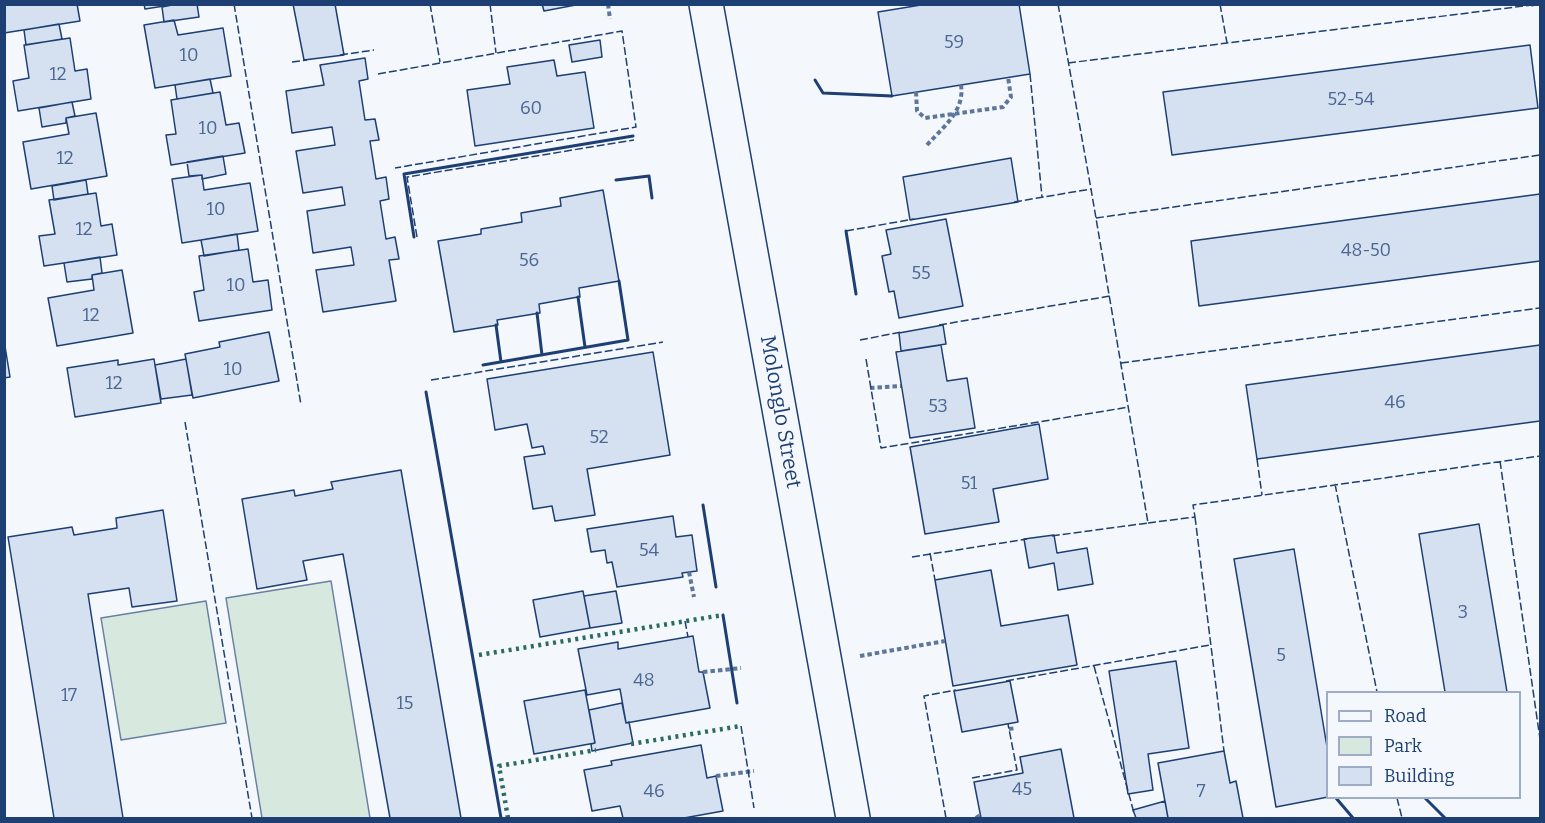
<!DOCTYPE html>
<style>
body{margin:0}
#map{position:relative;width:1545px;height:823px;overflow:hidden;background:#f4f7fb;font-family:Bitter,serif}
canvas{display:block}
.frame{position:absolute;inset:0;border:6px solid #1d3f73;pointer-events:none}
.legend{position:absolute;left:1326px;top:691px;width:195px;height:108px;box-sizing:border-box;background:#f4f7fb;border:2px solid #9eadc5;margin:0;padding:8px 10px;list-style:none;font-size:18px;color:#1d3f73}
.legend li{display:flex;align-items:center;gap:12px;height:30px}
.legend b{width:30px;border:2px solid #9eadc5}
</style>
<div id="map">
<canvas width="1545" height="823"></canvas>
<div class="frame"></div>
<ul class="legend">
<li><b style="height:8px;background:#f4f7fb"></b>Road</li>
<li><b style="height:16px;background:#d7e8df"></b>Park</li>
<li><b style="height:16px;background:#d5e0f0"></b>Building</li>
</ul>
</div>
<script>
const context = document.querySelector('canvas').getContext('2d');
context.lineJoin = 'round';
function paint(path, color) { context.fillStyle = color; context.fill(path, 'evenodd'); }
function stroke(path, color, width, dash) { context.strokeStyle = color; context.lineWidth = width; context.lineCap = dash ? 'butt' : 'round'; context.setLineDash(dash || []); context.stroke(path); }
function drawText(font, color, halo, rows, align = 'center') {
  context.font = font + ' Bitter,serif'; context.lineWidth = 4.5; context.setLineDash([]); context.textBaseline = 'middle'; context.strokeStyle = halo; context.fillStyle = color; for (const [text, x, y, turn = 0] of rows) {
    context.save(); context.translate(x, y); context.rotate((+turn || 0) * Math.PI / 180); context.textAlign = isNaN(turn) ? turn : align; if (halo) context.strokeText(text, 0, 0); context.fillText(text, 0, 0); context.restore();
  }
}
const green = new Path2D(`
 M331 581 370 818H262L226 598Z
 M206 601 226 723 121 740 101 618Z`);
paint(green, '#d7e8df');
stroke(green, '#687fa3', 1.5);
const building = new Path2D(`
 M4 4H77L80 21 4 33Z
 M144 4H177L145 9Z
 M177 4H197L199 17 164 22 162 7Z
 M293 4H335L344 55 304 60Z
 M542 4H581L544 11Z
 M927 4H1019L1030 74 892 96 878 12Z
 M174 20 178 35 223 28 231 76 155 88 144 25Z
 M59 24 62 39 26 45 24 30Z
 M70 38 75 71 87 69 91 99 18 111 13 81 29 78 24 45Z
 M600 40 602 57 572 62 569 45Z
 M1530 45 1538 108 1172 155 1163 92Z
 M365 58 368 79 359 81 365 120 375 119 379 140 370 141 376 179 386 177 389 199 380 201 386 239 395 237 399 259 389 260 396 301 323 312 316 270 354 265 351 247 313 253 307 211 345 205 342 187 303 193 296 151 335 145 332 127 292 133 286 91 324 85 320 65Z
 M554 60 557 76 585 72 594 128 475 146 467 90 510 84 507 67Z
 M210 79 213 93 177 99 175 85Z
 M220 92 226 125 239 123 245 153 171 165 166 135 176 134 171 100Z
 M72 102 75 116 66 118V123L42 127 39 108Z
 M96 113 107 176 31 189 23 142 69 134 66 118Z
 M223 156 226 174 202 179V175L189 176 187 162Z
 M1011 158 1018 202 910 220 903 177Z
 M202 175 204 190 250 183 258 231 182 243 172 179Z
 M86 180 88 194 54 200 52 186Z
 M603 190 619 281 579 288 580 297H578L539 304 540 313 497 320 498 325 454 332 438 241 481 234V229L522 222 521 213 561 206 560 198Z
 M96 193 101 226 112 224 117 255 44 266 39 236 55 234 49 200Z
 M1540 194V261L1199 306 1191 241Z
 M946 219 963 306 899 318 894 291 889 292 882 256 891 254 886 230Z
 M237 234 239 250 204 256 201 240Z
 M248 249 253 282 268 280 272 310 199 321 194 292 204 290 199 256Z
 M100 257 102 273 92 275V279L67 282 64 263Z
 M122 270 133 333 57 346 48 298 94 290 92 275Z
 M943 325 946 344 901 351 899 333Z
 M269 332 279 381 193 398 185 354 220 347 219 342Z
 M4 340 10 377 4 378Z
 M941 345 947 381 967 378 975 428 910 438 896 352Z
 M1540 345V421L1257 459 1246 385Z
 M653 352 670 455 587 469 595 515 555 521 552 506 533 509 524 457 545 454 543 446 532 448 527 424 495 430 487 379Z
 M154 359 161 403 75 417 67 368 118 360V365Z
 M186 359 192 395 161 399 155 365Z
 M1039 424 1048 479 993 489 999 522 925 534 910 447Z
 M401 470 461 818H390L343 554 303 561 307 580 257 589 242 499 294 490 295 496 333 489 331 482Z
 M163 510 177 601 132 607 129 588 88 594 123 818H54L8 537 72 527 74 535 117 528 116 518Z
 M673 516 676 537 692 535 697 571 682 573 683 577 617 587 612 562 607 563 605 550 591 552 587 529Z
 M1479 524 1507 692H1445L1419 534Z
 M1054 535 1057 553 1087 548 1093 584 1058 590 1054 563 1029 568 1024 539Z
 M1294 549 1328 753V797L1276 807 1234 559Z
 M991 570 1001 626 1068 615 1077 665 953 686 935 580Z
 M583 591 590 628 540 637 533 600Z
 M616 591 622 623 590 628 584 596Z
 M693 636 699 672H703L710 708 626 723 620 689 587 695 578 649 618 642V649Z
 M1176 661 1189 748 1148 754 1153 790 1128 794 1109 671Z
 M1010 681 1018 722 962 732 954 691Z
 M585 690 595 743 534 754 524 701Z
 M622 703 626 723 629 722 633 743 592 751 591 744 595 743 589 710Z
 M701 745 707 778 716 776 723 811 684 818H623L620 806 592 811 584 770 612 765 611 761Z
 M1061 749 1074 818H981L974 782 1023 773 1020 757Z
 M1224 751 1230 783 1236 781 1243 818H1168L1158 763Z
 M1165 801 1168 818H1136L1133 810Z`);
paint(building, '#d5e0f0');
stroke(building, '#1d3f73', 1.5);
const minor = new Path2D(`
 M706 4 853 818`);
stroke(minor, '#1d3f73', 36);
stroke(new Path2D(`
 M608 4 610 19
 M916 92 917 111 925 118 1003 107 1011 97 1008 77
 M927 145C943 127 965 111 961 85
 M870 388 901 386
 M689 572 694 597
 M860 656 945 641
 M703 672 741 668
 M1009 729 1016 728
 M716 776 754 771
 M976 818 980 815`), '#5e769c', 4, [4.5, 3]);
stroke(minor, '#f4f7fb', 33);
stroke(new Path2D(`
 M479 655 723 615
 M631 744 741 726
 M508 818 499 766 596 750`), '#2c6c60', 4.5, [3, 4.5]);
stroke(new Path2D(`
 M234 4 301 405
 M430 4 440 62
 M490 4 496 53
 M1058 4 1091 189
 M1220 4 1227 43 1532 5
 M340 55 374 50
 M292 62 307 60
 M1068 63 1227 43
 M378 74 622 31 636 127 395 168
 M1030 74 1042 197
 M1014 202 1091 189 1148 523 1051 536
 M1096 218 1540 155
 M846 231 914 219
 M417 237 407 177 634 140
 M939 325 1110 296
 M860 340 901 332
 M866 359 881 448 1129 407
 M1121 363 1540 308
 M431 380 663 342
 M185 422 252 818
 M1257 459 1262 495
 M1500 461 1540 739
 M1335 484 1377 692
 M1195 517 1224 751
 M1148 523 1195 517 1193 505 1540 456
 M930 553 935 580
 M912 557 1027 539
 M685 621 688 637
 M1094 666 1134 813
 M1006 681 1210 645
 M741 726 754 808
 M972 778 1017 770 1008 724
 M1397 798 1402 818
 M946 818 924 696 956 690`), '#1d3f73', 1.5, [8, 3]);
stroke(new Path2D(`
 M802 4H806
 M1532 5 1536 4
 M815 80 823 93 892 96
 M616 180 649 176 652 198
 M846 231 856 294
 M414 237 404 174 633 136
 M578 297 585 347
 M537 313 542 355
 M496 325 501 362
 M483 365 628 340 619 281
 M426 392 501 818
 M703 505 716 587
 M723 615 737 703
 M1336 798 1353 818
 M1425 798 1445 818`), '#1d3f73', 3);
drawText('18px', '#4b6792', null, [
 ["59",954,43],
 ["10",189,56],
 ["12",58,75],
 ["52-54",1351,100],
 ["60",531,109],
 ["10",208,129],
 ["12",65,159],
 ["10",216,210],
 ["12",84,230],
 ["48-50",1366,251],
 ["56",529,261],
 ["55",921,274],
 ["10",236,286],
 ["12",91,316],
 ["10",233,370],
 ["12",114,384],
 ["46",1395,403],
 ["53",938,407],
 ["52",599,438],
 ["51",969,484],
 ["54",649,551],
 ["3",1463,613],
 ["5",1281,656],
 ["48",644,681],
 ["17",69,696],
 ["15",405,704],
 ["45",1022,790],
 ["46",654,792],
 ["7",1201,792]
]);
drawText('21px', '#1d3f73', '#f4f7fb', [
 ["Molonglo Street",780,412,80]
]);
</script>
